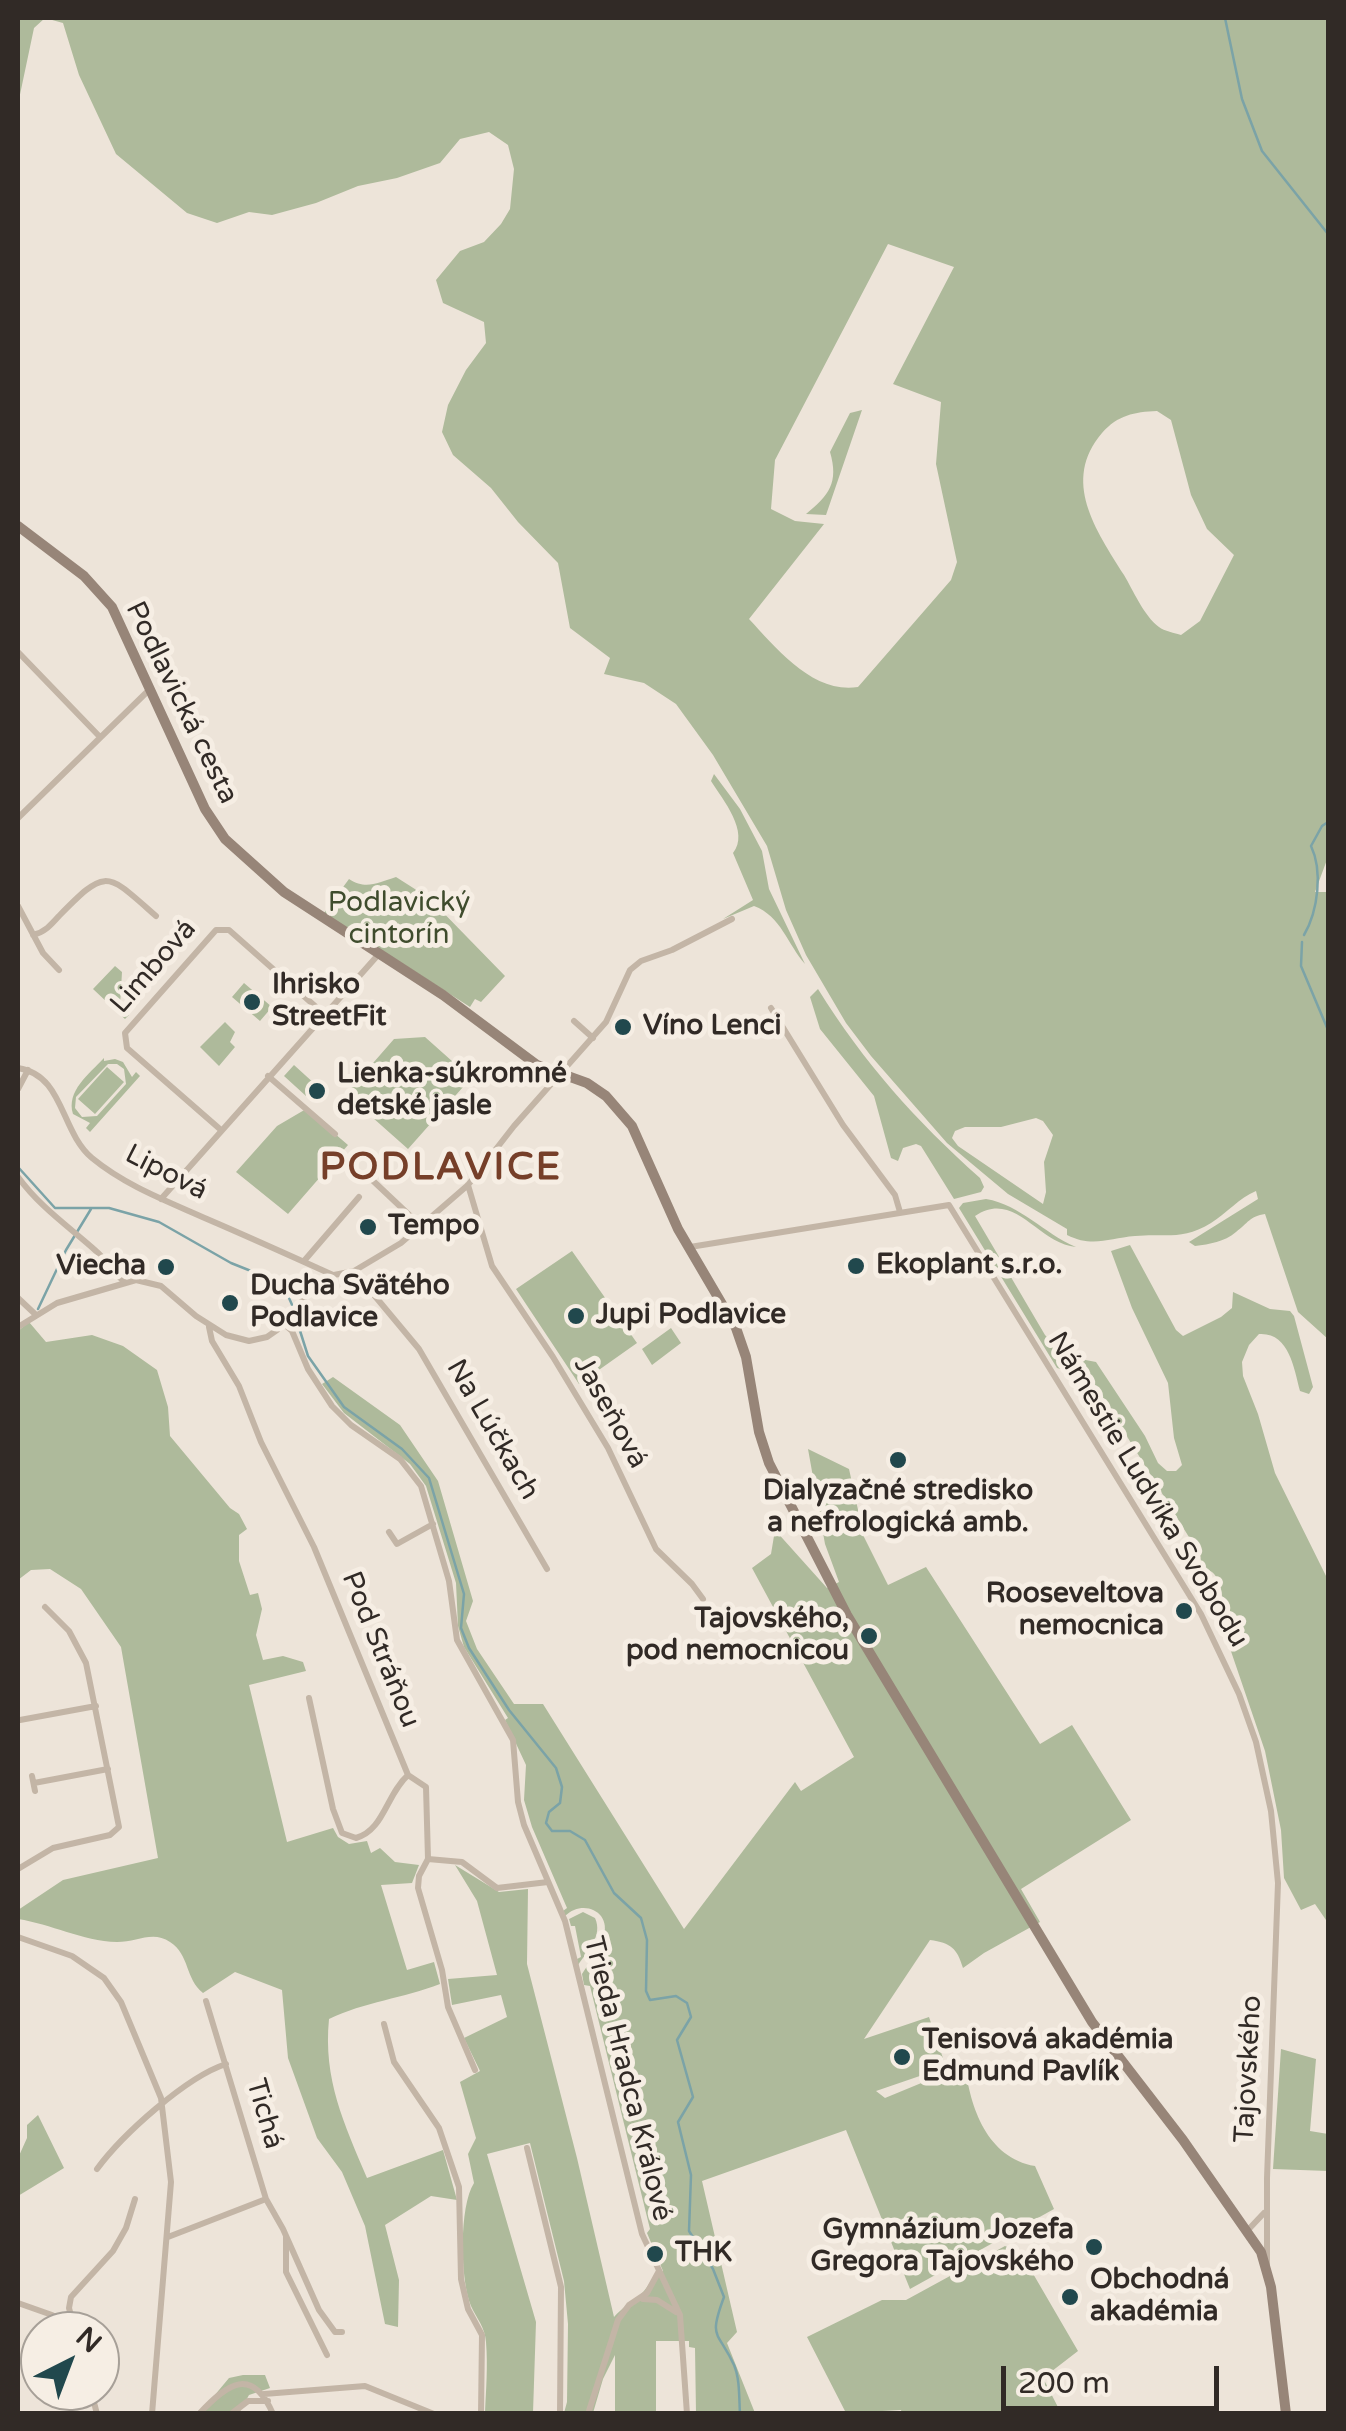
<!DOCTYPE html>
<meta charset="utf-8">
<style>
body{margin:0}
#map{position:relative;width:1346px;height:2431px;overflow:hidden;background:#ede4d9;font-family:"Varela Round",sans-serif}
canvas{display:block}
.frame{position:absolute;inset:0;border:20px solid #312a26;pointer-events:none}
.north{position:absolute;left:20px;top:2311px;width:100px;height:100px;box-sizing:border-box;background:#f6eee4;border:2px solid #a7a098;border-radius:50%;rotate:42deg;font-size:28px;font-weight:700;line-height:40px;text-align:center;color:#312a26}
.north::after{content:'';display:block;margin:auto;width:35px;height:45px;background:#21484d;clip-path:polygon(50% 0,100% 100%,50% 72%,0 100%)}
.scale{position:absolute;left:1001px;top:2366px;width:218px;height:45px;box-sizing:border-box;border:5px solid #312a26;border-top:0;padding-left:12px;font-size:30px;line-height:35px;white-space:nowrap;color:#312a26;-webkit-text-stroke:8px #f6eee4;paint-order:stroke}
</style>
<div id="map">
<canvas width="1346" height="2431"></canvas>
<div class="frame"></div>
<div class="north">N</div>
<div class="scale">200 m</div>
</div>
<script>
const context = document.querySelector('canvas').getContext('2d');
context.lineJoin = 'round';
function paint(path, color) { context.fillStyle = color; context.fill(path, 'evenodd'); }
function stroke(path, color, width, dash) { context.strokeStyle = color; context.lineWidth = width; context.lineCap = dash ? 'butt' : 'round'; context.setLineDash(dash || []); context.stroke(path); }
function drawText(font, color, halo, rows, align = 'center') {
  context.font = font + ' "Varela Round",sans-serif'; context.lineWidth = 10; context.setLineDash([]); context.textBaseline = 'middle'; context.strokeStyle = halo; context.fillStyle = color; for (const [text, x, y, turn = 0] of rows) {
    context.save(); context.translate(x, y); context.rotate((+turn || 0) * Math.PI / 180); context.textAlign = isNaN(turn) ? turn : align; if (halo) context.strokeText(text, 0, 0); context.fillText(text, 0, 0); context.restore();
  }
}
paint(new Path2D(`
 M18 18H1328V857L1315 892H1328V1339L1298 1312 1265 1214C1250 1216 1248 1223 1236 1232 1224 1242 1210 1244 1195 1246L1189 1242 1258 1199 1256 1191C1239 1198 1227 1213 1211 1223 1182 1241 1166 1233 1135 1236 1109 1238 1093 1248 1067 1235V1229L1008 1194 947 1143 871 1056 846 1023 806 955 786 910 767 846 713 755 676 704 644 683 604 674 610 658 570 628 558 563 518 522 491 488 453 455 442 432 448 405 466 370 486 343 484 322 443 303 436 280 460 251 484 242 501 224 510 209 514 169 508 145 489 132 460 139 440 163 397 178 358 186 316 203 272 215 249 212 217 223 187 213 116 154 79 75 63 23 45 18 34 28 18 104ZM888 244 954 267 893 384 941 402 936 464 957 562 951 580 858 687C813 694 777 649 749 619L824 524 795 521 771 509 775 460ZM1157 411 1171 420 1191 495 1207 529 1234 555 1200 621 1181 635C1175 633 1164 631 1159 627 1144 616 1133 590 1124 575 1096 530 1061 481 1102 433 1118 415 1134 412 1157 411ZM1036 1118 1043 1121 1053 1135 1044 1162 1046 1192 1043 1204 958 1146 952 1138 955 1131 965 1127H1001Z
 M862 410 826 515 806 514C829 495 839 483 830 452L850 413Z
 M714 774 740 809 762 851 769 889 805 964C788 945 781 916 754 906L723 919 753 900 733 853C750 832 723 800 711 781Z
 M396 877 429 898 505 976 481 1002 475 999 470 1007 324 913 349 879C366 890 377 883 396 877Z
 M115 966 122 972 120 1006 129 1015 125 1019 93 989Z
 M244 983 272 1007 260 1021 232 997Z
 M818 989C864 1063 915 1120 980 1178L984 1187 981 1192 954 1199 921 1146 916 1144 903 1148 898 1161 891 1158 874 1096 820 1029 810 997Z
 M225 1022 235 1032 230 1042 235 1047 219 1066 200 1047Z
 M425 1037 471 1078 408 1149 346 1094 394 1039Z
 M104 1058V1061L115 1059 123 1062 132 1077 136 1072 140 1076 90 1132 86 1128 90 1123 73 1114C66 1091 89 1074 104 1058ZM108 1064H117L124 1069 126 1084 97 1116 82 1117 75 1108 76 1097Z
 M294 1065 316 1085 306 1096 284 1076Z
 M107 1067 124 1082 95 1114 78 1099Z
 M306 1109 348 1145 288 1214 236 1172 277 1126Z
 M986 1199C1021 1205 1043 1233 1076 1247 1037 1243 1015 1189 975 1216L1045 1335 1065 1356 1096 1362 1145 1436 1158 1463 1167 1471H1176L1182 1465 1174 1438 1168 1383 1132 1308 1111 1251 1130 1245 1176 1330 1183 1336 1221 1317 1232 1308 1233 1292 1270 1309 1290 1311 1294 1316 1313 1387 1309 1394 1300 1391C1294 1368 1289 1332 1259 1334L1249 1345 1242 1362 1243 1376 1258 1414 1275 1473 1328 1580 1326 1920 1315 1904 1301 1910 1284 1878 1281 1830 1265 1751 1220 1619C1224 1607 1224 1582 1212 1572 1205 1567 1202 1568 1200 1555L1091 1378 1057 1368 959 1208 963 1203Z
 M572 1251 637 1343 579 1384 516 1289Z
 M29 1322 46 1342 92 1335 123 1346 157 1370 168 1407 170 1436 230 1508 239 1514 247 1529 239 1535V1561L250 1595 258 1593 262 1609 256 1635 263 1660 283 1656 303 1662 306 1671 249 1685 287 1842 333 1828 338 1837 349 1844 367 1841 371 1853 380 1848 395 1862 419 1865 412 1883 381 1885 407 1970 434 1962 440 1984C404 1998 364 2002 329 2019 323 2080 344 2123 367 2178L443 2150 457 2200 431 2196 385 2225 399 2280 398 2327 385 2324 365 2226 342 2172 317 2138 288 2058 282 1990 235 1972 203 1993C185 1979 190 1955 170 1942 153 1930 137 1942 117 1942 82 1941 51 1924 18 1919V1910L63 1880 158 1858 121 1647 81 1589 50 1569 31 1570 18 1580V1331Z
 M671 1328 681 1343 652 1365 642 1349Z
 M333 1377 400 1425 438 1481 473 1601 466 1621 477 1649 514 1704H543L684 1929 795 1782 801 1791 854 1757 752 1568 771 1554 775 1530 827 1588 839 1582 825 1544 808 1449 849 1469 864 1537 888 1585 926 1567 1040 1744 1072 1725 1131 1820 1021 1889 1040 1922 984 1953 963 1968C957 1948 951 1943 930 1940L864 2039 929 2017 946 2067 876 2091 885 2098 965 2065C970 2107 987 2158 1035 2166L1054 2209 910 2289 846 2130 702 2181 737 2332 727 2343 755 2413H696L695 2348 689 2347V2341H656V2413H615V2355L603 2379 593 2413H564L567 2402 568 2324 564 2281 530 2143 487 2154 536 2322 533 2413H485C486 2390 488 2366 486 2342 485 2327 477 2319 471 2306 460 2280 459 2206 474 2183L468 2154 476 2138 460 2082 480 2071 464 2038 507 2017 501 1995 452 2005 448 1979 497 1975 477 1901 455 1865 499 1892 528 1889 527 1964 577 2158 614 2317C622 2308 630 2303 640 2295 650 2286 651 2277 663 2271L647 2233 650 2229 590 1986 584 1985 582 1974C589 1963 599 1950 603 1938 613 1912 583 1898 565 1916L563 1911 567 1908 532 1827 524 1800 526 1765 505 1720 508 1718 464 1647 458 1626 456 1583 426 1486 410 1464 344 1413 322 1384Z
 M583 1912 595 1918C603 1936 588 1950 578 1965L577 1959 581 1957 575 1926H571L569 1919Z
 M1281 2049 1316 2059 1310 2131 1328 2134V2171L1273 2169Z
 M38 2115 64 2168 18 2196V2158L27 2138V2125Z
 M1005 2246 1021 2253 1078 2351 1043 2378 1061 2413 902 2414 901 2410 846 2413 807 2337 882 2300H906Z
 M243 2375H265L270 2388 249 2395 239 2413 199 2414 229 2378Z`), '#aeba9b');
stroke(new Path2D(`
 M1225 18 1242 99 1262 151 1328 234
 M1304 935C1318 911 1323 871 1311 846L1322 826 1328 822
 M1302 942 1301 966 1328 1030
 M18 1167 55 1208H109L159 1222 231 1263 276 1281 285 1289 293 1307
 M38 1309 66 1250 91 1209
 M295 1315 308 1356 344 1407 402 1449 429 1478 464 1594 461 1628 469 1648 509 1710 556 1768 562 1787 560 1803 549 1812 546 1823 552 1831H570L585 1840 614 1893 641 1918 647 1940 646 1991 650 2000 676 1996 687 2003 691 2017 677 2040 693 2097 678 2122 691 2175 689 2231 713 2269 724 2297C708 2340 718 2330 734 2365 740 2379 739 2398 740 2414`), '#7ba3a7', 2.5);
stroke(new Path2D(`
 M18 652 100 737
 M18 818 150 689
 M18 906 43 953 59 970
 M33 935C45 932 51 925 59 916 107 867 106 872 156 916
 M771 1008 843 1125 895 1195 900 1212
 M574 1021 593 1038
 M18 1068C64 1075 60 1131 92 1158 126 1186 167 1201 207 1219 249 1237 291 1256 333 1275
 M268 1076 335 1134
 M18 1089 28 1070
 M221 1130 127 1048 125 1033 216 930H229L324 1014
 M18 1177C40 1207 68 1226 96 1251 107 1260 111 1272 124 1281
 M369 1177 422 1227
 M468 1185 492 1266 553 1357 608 1448 656 1549 692 1584 703 1599
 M161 1199 378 955
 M690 1247 949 1205 1201 1614 1239 1694 1256 1742 1271 1811 1278 1883 1267 2178V2265
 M304 1261 359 1197
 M354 1271 419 1349 547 1569
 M18 1298 35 1314
 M283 1323 292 1331 308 1369 332 1406 351 1425 400 1459 421 1486 449 1581 457 1640 513 1740 518 1802 524 1825 565 1921 642 2234 680 2315 687 2414
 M18 1327 57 1303 136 1280 161 1286 196 1316 226 1335 249 1341 267 1337 277 1330 312 1289 334 1275 354 1271 401 1243 468 1185 514 1126 606 1022 630 970 641 961 672 950 732 919
 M209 1327 212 1341 239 1386 261 1442 314 1547 408 1775
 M389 1532 397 1544 433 1524
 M309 1698 333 1809 342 1833 356 1838C384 1830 386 1795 408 1775
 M20 1720 96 1706
 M408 1775 426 1787 428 1859 419 1876 418 1888 442 1970 448 2007 475 2070
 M32 1776 35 1791
 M34 1783 108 1769
 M428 1859 462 1862 497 1888 548 1882
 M18 1869 53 1848 110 1835 119 1827 86 1663 69 1631 45 1607
 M18 1937 72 1956 104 1978 121 2002 161 2098 171 2182 152 2414
 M206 2001 266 2199 283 2229 319 2310 335 2332H342
 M384 2024 394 2062 439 2128 459 2187 461 2279 468 2309 482 2335 481 2414
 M527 2148 561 2287 560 2414
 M97 2169C122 2135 186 2077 226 2064
 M1247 2231 1264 2213
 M168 2237 266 2199
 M286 2237V2272L327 2355
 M643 2299 657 2300 676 2312
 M18 2303 52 2315 74 2328
 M75 2331 69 2308 71 2297 113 2251 126 2228 135 2199
 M91 2391 97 2414
 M264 2394 365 2386 434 2414
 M199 2414C228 2383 252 2366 273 2414
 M231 2414 248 2401H268
 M588 2414 618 2320 629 2305 647 2293 659 2271`), '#c3b5a6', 6);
stroke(new Path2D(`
 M18 526 84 576 112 607 205 809 225 839 284 892 443 995 537 1065 587 1083 606 1096 632 1126 678 1229 736 1328 746 1357 759 1432 769 1463 847 1615 1092 2022 1183 2140 1261 2252 1271 2287 1286 2414`), '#978578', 10);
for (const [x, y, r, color] of [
 [252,1002,10,"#21484d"],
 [623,1027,10,"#21484d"],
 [317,1091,10,"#21484d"],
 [368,1227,10,"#21484d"],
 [856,1266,10,"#21484d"],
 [166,1267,10,"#21484d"],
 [230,1303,10,"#21484d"],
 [576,1316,10,"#21484d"],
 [898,1460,10,"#21484d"],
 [1184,1611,10,"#21484d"],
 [869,1636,10,"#21484d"],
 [902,2057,10,"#21484d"],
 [1094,2247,10,"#21484d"],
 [655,2254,10,"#21484d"],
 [1070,2297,10,"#21484d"]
]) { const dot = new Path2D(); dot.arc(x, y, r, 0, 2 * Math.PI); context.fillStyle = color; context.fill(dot); stroke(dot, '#f6eee4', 4); }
drawText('28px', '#312a26', '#f6eee4', [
 ["Podlavická cesta",181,703,64],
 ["Limbová",154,967,-49],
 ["Lipová",166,1173,27],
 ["Jaseňová",610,1413,61],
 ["Na Lúčkach",492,1430,60],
 ["Námestie Ludvíka Svobodu",1147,1490,59],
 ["Pod Stráňou",380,1650,68],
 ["Tajovského",1249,2069,-87],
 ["Trieda Hradca Králové",627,2079,76],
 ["Tichá",264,2114,74]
]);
drawText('28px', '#3f4c2d', '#f6eee4', [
 ["Podlavický",399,904],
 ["cintorín",399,936]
]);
drawText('bold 28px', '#312a26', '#f6eee4', [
 ["Ihrisko",272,986],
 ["StreetFit",272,1018],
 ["Víno Lenci",643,1027],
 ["Lienka-súkromné",337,1075],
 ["detské jasle",337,1107],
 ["Tempo",388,1227],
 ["Ekoplant s.r.o.",876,1266],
 ["Viecha",146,1267,"right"],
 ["Ducha Svätého",250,1287],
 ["Podlavice",250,1319],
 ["Jupi Podlavice",596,1316],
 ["Dialyzačné stredisko",898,1492,"center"],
 ["a nefrologická amb.",898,1524,"center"],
 ["Rooseveltova",1164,1595,"right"],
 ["nemocnica",1164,1627,"right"],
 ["Tajovského,",849,1620,"right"],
 ["pod nemocnicou",849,1652,"right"],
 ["Tenisová akadémia",922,2041],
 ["Edmund Pavlík",922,2073],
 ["Gymnázium Jozefa",1074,2231,"right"],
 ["Gregora Tajovského",1074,2263,"right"],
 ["THK",675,2254],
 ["Obchodná",1090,2281],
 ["akadémia",1090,2313]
], 'left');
context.letterSpacing = '2.5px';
drawText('bold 38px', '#763f29', '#f6eee4', [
 ["PODLAVICE",441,1169]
]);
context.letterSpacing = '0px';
</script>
